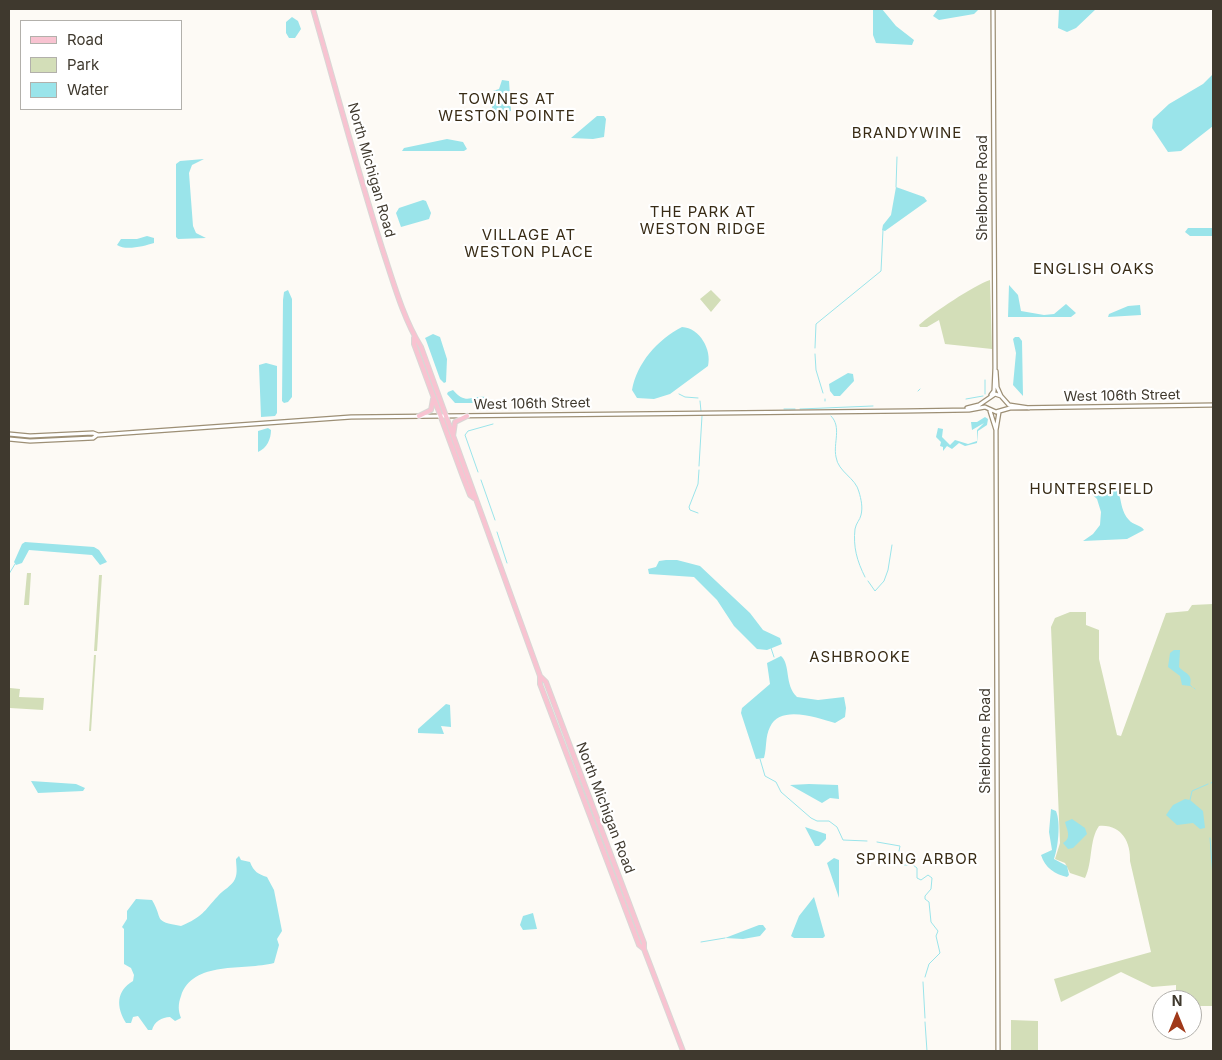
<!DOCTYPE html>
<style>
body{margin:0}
#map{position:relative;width:1222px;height:1060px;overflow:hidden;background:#fdfaf5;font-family:Inter,sans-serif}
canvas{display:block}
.frame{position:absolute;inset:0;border:10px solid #3f392e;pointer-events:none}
.legend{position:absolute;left:20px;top:20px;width:162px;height:90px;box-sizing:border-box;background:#fff;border:1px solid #b2b0ab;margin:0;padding:6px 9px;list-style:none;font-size:15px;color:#3f392e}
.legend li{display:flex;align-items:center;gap:10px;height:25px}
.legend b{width:25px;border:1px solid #b2b0ab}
.north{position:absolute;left:1152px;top:990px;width:50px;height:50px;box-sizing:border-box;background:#fff;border:1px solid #b2b0ab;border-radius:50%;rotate:0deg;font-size:14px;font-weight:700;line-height:20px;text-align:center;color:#3f392e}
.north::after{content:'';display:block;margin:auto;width:18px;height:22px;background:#a0391a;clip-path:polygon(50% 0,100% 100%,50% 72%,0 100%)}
</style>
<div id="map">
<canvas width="1222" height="1060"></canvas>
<div class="frame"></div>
<ul class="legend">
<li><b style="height:6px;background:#f8c3d1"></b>Road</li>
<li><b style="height:14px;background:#d3deb8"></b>Park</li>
<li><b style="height:14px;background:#9ae4ea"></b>Water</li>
</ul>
<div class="north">N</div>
</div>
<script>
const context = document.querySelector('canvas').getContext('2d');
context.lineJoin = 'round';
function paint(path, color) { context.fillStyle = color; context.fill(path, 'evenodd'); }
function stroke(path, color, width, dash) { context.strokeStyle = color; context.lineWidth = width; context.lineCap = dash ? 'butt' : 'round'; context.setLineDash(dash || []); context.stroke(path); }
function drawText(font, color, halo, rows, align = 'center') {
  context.font = font + ' Inter,sans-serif'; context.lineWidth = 4.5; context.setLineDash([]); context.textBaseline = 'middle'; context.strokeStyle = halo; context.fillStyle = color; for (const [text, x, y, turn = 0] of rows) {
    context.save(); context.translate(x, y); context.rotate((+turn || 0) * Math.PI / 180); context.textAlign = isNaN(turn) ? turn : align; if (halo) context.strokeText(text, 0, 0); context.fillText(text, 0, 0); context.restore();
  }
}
paint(new Path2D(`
 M990 280 992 349 945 344 939 320 927 327H920L919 325C934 312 973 286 990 280Z
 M711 290 721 300 711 312 700 299Z
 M27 573H31L29 605H24Z
 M99 575H102L97 651H94Z
 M1213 604V1006H1192V1000H1176V985L1152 987 1121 972 1061 1002 1054 979 1151 952 1130 861C1131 842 1121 824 1099 826 1089 840 1093 862 1085 878L1070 873 1065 863 1055 859 1060 843 1051 627 1055 618 1070 612H1086V625L1099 630V659L1117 735 1121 736 1166 613 1188 611 1192 605Z
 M94 655H96L91 731H89Z
 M10 688 20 689 19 697 44 698 43 710 10 708Z
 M1011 1020 1038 1021V1051H1011Z`), '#d3deb8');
paint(new Path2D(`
 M873 9H882L896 26 914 40 912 45 876 43 873 35Z
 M938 9H979L974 14 939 20 933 16Z
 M1059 9H1096L1076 28 1067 32 1058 28Z
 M292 17 298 21 301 29 295 38H289L286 33V22Z
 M1213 74V126L1181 151 1168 152 1152 128 1153 119 1169 104 1203 84Z
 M502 80 509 81 511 111 496 113 492 109 493 91 499 89Z
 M597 116H604L606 119 604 137 593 139 571 138Z
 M447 139 463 142 467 149 464 151H402L404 148Z
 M204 159 192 165 189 173 193 226 196 233 206 238 178 239 176 237V164L180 161Z
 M896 187 924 197 927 201 885 231 882 230 883 225 891 215Z
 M423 200 426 201 431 213 429 219 401 227 396 213 399 208Z
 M1188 228H1213V236H1190L1185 232Z
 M147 236 154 238V243C144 246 126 251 117 245L121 239H137Z
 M1009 285 1018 295 1021 311 1044 315 1054 314 1066 304 1076 313 1071 317H1008Z
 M288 290 292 299V397L288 402 284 403 282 401 283 300 284 292Z
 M1140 305 1141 315 1108 317 1109 314 1128 306Z
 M682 327C700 328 712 350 708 366L670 394 654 399 637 398 632 390C637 363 657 340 682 327Z
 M433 334 440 337 447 359 446 382 444 383 440 379 426 340 425 338Z
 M1015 337H1019L1022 341 1023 396 1013 385 1016 353 1013 339Z
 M266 363 277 366V413L275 416 261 417 259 365Z
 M848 373 853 374 854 381 840 396H834L830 391 829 384Z
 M453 390C467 407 473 393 489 398V401L486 403H455L447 394 448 392Z
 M985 417 988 419 987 425 978 431 977 443 965 446 959 443 952 449 947 446 943 451V447L940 446 941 442 936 437 938 428 943 429 942 437 950 445 955 440 968 444 977 441V430L984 423 972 430 971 422H977Z
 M268 428 271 430C271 439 267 448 258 452V431Z
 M1089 485C1132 482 1113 502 1129 520 1133 525 1141 525 1144 530L1127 539 1083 541 1093 534 1100 525 1101 512 1097 499 1085 488Z
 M25 542 94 547 99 550 107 562 100 565 92 555 29 550 22 563 16 565 14 562 22 544Z
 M666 560H677L700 566 750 613 763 630 780 638 782 644 767 650 757 649 734 626 717 600 694 577 649 574 648 569 656 567 659 561Z
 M1180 650 1179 667C1186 675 1193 673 1190 686L1182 685 1180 676 1168 667 1170 653 1174 650Z
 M781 656C791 665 784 684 797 697L818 700 844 697 846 708 845 717 835 723C818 718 780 704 770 727 765 737 767 747 764 758L756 759 741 713 742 708 770 684 767 663Z
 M446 704 450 705 451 727 441 726 444 734 418 733V729Z
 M31 781 76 784 85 788 83 791 38 793Z
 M809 784 838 785 839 799 830 798 822 803 790 785Z
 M1185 799 1190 800 1203 811 1205 828 1200 829 1193 823 1177 825 1166 815 1173 805Z
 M1051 809 1056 811C1061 823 1058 848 1054 859L1067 866 1069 875 1067 877C1055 874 1045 868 1041 855L1052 850 1049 832Z
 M1072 819 1085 828 1087 834 1073 848 1068 849 1063 843C1072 838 1067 830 1065 822Z
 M805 827 826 834V839L819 846H815Z
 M239 856 241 860 250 862C254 872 258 874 267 877L274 890 282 931 277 939 279 945 274 963C244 971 193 960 181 996 178 1004 178 1011 181 1018L175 1021 170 1017C162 1017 154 1022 152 1030H148L138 1016 133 1017 131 1023H126C116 1007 116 991 133 981L134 975 131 968 124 964V929L122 927 127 919V911L136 899 152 900C164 920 152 921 181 926 204 916 203 912 218 896 223 890 232 886 235 879 238 872 236 866 236 859Z
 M834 858 839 860V898L827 863Z
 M814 897 825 936 823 938H794L791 936 799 916Z
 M533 913 537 929 523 930 520 925 523 916Z
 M759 925H763L766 929 760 936 743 939 725 938Z`), '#9ae4ea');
stroke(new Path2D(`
 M896 187 897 157
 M815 348 816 324 881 271 883 230
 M815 354 816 370 823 393
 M985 380V394
 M918 391 920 389
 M679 394 685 397 698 398
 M825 399V401
 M966 399 983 396
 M700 401 701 411
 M784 409H795
 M800 409 873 406
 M831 416C842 427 833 443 836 457 838 472 856 478 859 492 861 499 863 507 861 515 860 520 856 523 855 529 853 547 857 561 865 577
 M699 466 702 416
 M478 472 465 435 468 431 493 424
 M481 480 495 520
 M698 513 690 510 689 507 698 484 699 470
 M497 532 507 563
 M9 574 15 564
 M868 581 875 591 884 581 888 570 892 545
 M771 648 774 657
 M1190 685 1192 687
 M1194 688 1195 689
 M760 759 765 776 776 782 781 792 811 818 817 821H829L837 827 843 840 867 841
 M1211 783 1213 782
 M1190 800 1192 791 1208 784
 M1210 838 1213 877
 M877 842 900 846 899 851 903 857V865H913L917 868V878L921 880 928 875 932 878 931 889 925 896V899L929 902 931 922 938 931 936 936 940 953 929 964 925 977
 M701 942 725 938
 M923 982 925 1018
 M925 1022 927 1051`), '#9ae4ea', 1);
const minor = new Path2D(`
 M996 371 997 387 1001 396
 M991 395 994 391 995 368 993 9
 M967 408 979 405 995 394 1001 396 1009 405 1029 408
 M990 411 996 430 998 1051
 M996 430 999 412
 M9 434 30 436 93 433 98 435 351 417 906 411 969 410 985 407 996 412 1010 408 1213 405
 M9 439 30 441 93 438 97 435`);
const major = new Path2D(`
 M313 9C336 89 357 169 382 248 393 281 403 318 421 347L540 676V684L639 945 644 949
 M414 338V344L463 477 470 495 474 498
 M419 416 431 410 433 399
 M453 436 455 422 467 416
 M540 676 546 682 644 943V949L683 1051`);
stroke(minor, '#9d8f75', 5.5);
stroke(major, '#d9d7d5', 6);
stroke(minor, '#fff', 3);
stroke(major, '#f8c3d1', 4);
drawText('14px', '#3f392e', '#fff', [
 ["North Michigan Road",371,170,74],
 ["Shelborne Road",983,188,-90],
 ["West 106th Street",1122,396,-1],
 ["West 106th Street",532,404,-1],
 ["Shelborne Road",986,741,-90],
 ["North Michigan Road",605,808,69]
]);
context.letterSpacing = '1px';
drawText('15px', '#392c16', '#fff', [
 ["TOWNES AT",507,99],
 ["WESTON POINTE",507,116],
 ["BRANDYWINE",907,133],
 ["THE PARK AT",703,212],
 ["WESTON RIDGE",703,229],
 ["VILLAGE AT",529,235],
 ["WESTON PLACE",529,252],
 ["ENGLISH OAKS",1094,269],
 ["HUNTERSFIELD",1092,489],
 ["ASHBROOKE",860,657],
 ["SPRING ARBOR",917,859]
]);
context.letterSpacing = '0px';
</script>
